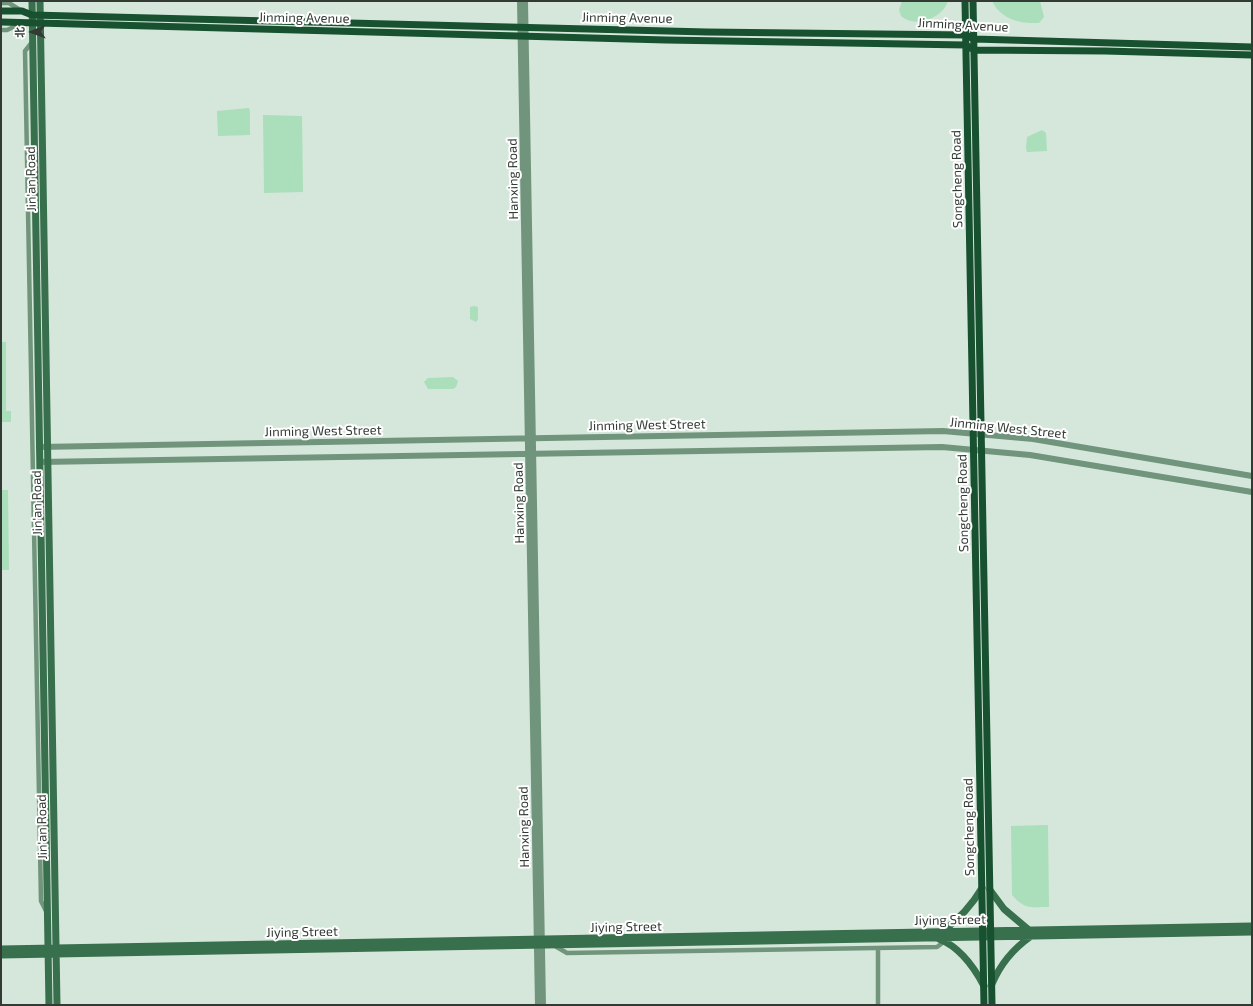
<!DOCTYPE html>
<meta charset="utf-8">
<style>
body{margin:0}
#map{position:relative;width:1253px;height:1006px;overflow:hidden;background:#d5e7da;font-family:"Exo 2","Noto Sans SC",sans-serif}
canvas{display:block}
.frame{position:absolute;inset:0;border:2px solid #323a34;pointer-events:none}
.north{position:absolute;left:12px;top:12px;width:40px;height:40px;-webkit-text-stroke:3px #fff;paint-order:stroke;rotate:269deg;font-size:11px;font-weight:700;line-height:16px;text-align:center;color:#323a34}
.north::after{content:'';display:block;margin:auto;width:14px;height:18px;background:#323a34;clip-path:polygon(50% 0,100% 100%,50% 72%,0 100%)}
</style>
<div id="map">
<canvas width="1253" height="1006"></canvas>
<div class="frame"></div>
<div class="north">北</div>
</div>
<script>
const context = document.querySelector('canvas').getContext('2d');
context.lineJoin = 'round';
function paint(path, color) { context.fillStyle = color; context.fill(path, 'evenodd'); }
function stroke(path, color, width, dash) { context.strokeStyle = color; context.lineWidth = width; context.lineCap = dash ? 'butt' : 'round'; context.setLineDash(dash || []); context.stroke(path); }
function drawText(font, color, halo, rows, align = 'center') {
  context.font = font + ' "Exo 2",sans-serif'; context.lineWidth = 4; context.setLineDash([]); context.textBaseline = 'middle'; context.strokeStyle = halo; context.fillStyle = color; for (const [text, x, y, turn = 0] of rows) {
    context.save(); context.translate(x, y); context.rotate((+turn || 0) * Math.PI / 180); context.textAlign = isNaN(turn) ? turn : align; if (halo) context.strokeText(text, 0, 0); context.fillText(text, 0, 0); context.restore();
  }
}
paint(new Path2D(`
 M902 1H948C943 18 915 29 901 16L899 10Z
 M992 1H1040L1044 17 1039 23C1019 24 1001 19 992 1Z
 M249 108 250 111V135L218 136 217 111Z
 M263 115 302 116 303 192 264 193Z
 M1042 130 1046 133 1047 151 1027 152 1026 148 1027 137Z
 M474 306 478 307V319L476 322 470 319V307Z
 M1 342H6V411H11V422H1Z
 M453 377 458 381 456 387 453 389H428L424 382 428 378Z
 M1 490H8L9 570H1Z
 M1048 825 1049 907C1031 907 1025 910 1012 895L1011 826Z`), '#abdeba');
stroke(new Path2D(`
 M1 3H9L20 10
 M1 30H7L20 24
 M33 41 25 51 41 901 46 911
 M555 946 567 953 937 947 945 941
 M878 948V1005`), '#71957c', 4.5);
stroke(new Path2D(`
 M520 1 538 1005
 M525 1 543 1005
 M39 447 943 431 1033 439 1252 476
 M40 462 942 447 1030 455 1252 492`), '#71957c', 6);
stroke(new Path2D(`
 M32 1 49 1005
 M40 1 57 1005
 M990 890 1004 909 1030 931
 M942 932C958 920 972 905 982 888
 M939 939C960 947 974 967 984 986
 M1 949 1252 926
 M1 955 1252 932
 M992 984C1000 965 1013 949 1030 937`), '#386f4c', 7);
stroke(new Path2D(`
 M965 1 984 1005
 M973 1 992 1005
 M1 11H22L32 15 707 32 966 35 974 39 1252 47
 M1 22 666 40 966 45 974 50 1105 51 1252 55`), '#185130', 7);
drawText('13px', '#323a34', '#fff', [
 ["Jinming Avenue",304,18,1],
 ["Jinming Avenue",627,18,1],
 ["Jinming Avenue",963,25,3],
 ["Jin'an Road",31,179,-91],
 ["Hanxing Road",513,179,-91],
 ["Songcheng Road",957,179,-91],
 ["Jinming West Street",647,425,-1],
 ["Jinming West Street",1008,428,6],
 ["Jinming West Street",323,431,-1],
 ["Jin'an Road",37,503,-91],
 ["Hanxing Road",519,503,-91],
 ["Songcheng Road",963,503,-91],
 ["Jin'an Road",42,827,-91],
 ["Hanxing Road",524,827,-91],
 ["Songcheng Road",969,827,-91],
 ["Jiying Street",950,920,-1],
 ["Jiying Street",626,927,-1],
 ["Jiying Street",302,932,-1]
]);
</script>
